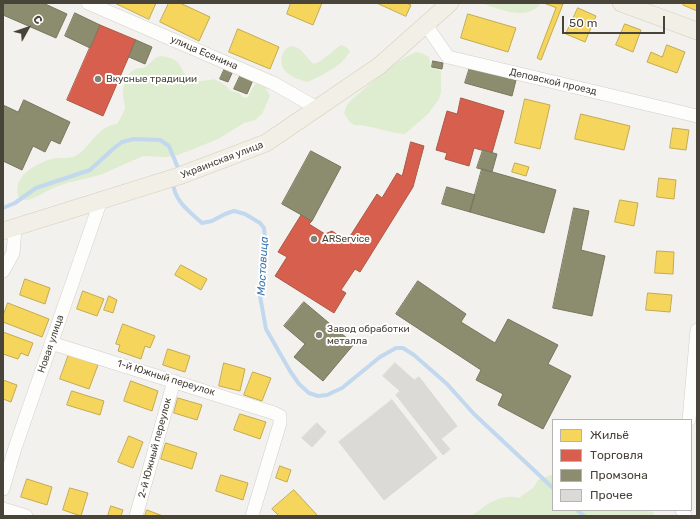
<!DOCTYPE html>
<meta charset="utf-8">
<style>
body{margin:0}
#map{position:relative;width:700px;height:519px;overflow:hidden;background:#f3f1ed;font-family:Rubik,sans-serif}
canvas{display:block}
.frame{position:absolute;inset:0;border:4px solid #494439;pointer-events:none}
.legend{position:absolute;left:552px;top:419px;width:140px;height:92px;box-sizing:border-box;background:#fff;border:1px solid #b6b4b0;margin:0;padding:5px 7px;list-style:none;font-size:12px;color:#494439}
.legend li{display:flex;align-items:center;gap:8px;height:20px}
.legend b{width:20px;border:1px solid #b6b4b0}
.north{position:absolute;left:8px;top:8px;width:40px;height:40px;-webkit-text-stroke:3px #fff;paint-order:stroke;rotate:50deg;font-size:11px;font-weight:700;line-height:16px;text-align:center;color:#494439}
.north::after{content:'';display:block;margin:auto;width:14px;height:18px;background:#494439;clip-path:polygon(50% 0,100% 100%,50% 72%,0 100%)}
.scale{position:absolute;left:562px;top:16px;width:103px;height:18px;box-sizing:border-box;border:2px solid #494439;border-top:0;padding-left:5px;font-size:12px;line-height:14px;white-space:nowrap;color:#494439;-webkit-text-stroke:3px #fff;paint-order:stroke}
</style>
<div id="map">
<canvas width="700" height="519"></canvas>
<div class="frame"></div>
<ul class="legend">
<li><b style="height:11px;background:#f6d55c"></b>Жильё</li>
<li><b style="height:11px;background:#d6604d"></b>Торговля</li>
<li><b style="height:11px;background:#8c8c6e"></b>Промзона</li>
<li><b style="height:11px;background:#dcdad6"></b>Прочее</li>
</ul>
<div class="north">С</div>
<div class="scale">50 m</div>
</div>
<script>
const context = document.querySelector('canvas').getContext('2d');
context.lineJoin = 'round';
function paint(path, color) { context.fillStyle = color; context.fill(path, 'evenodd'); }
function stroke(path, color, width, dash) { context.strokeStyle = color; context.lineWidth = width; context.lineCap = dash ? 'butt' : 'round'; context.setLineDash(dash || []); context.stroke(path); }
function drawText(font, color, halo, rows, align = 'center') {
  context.font = font + ' Rubik,sans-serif'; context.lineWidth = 4; context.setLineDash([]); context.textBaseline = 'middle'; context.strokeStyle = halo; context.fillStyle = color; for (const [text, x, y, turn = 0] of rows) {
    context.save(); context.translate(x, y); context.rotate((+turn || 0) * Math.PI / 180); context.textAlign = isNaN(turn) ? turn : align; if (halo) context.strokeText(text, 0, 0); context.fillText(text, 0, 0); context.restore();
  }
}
paint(new Path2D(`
 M481 3H541C527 22 499 9 481 3Z
 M341 45 346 47 350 51C343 66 322 75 308 82 302 80 295 79 290 75 274 66 283 42 296 47 303 50 308 60 314 64 321 63 333 50 341 45Z
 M416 52 421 53 429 57 431 67 441 71V92L439 99 428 114 405 134C388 133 372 125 354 125L349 121 344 113 346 107 351 100C371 84 392 62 416 52Z
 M162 56C166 57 171 58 175 60 181 64 182 71 186 76 194 83 205 81 214 79L225 85 231 91 239 93 244 98 248 97 253 87 257 83 266 88 270 96 262 114 255 120 244 123 218 139 178 155 167 157 143 156 100 175 67 183 53 188 34 198 27 200H20C9 178 34 165 51 159 58 157 66 159 73 157 88 152 96 126 117 124 120 119 124 113 125 107 125 103 123 99 123 94 123 81 128 67 144 68L157 57Z
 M551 475H553V510H638L653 512 654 516H472C486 505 500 493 519 498L533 488 538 480Z`), '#deeccf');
const homes = new Path2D(`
 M115 3H156L149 19Z
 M169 3H180L210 17 199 41 160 22Z
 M291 3H322L313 25 287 14Z
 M377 3H406L411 5 406 16Z
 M544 3 563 4 541 60 537 58 556 8Z
 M684 3H697V11L683 5Z
 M578 8 596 16 585 42 566 34Z
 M468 14 516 28 508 52 461 38Z
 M625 24 641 30 633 52 616 45Z
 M238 29 279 47 270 69 229 52Z
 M667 45 685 52 677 73 647 62 651 52 662 57Z
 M525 99 550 105 540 149 515 143Z
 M581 114 630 126 624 150 575 139Z
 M673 128 689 130 686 150 670 148Z
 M515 163 529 167 526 176 512 172Z
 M659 178 676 180 674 199 657 197Z
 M620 200 638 203 634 226 615 222Z
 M657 251 674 252 673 274 655 273Z
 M181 265 207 279 201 290 175 275Z
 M25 279 50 288 45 304 20 295Z
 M83 291 104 299 97 316 77 309Z
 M648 293 672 295 670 312 646 310Z
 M109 296 117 300 113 313 104 310Z
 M8 303 49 319 42 337 3 322V316Z
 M123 324 155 336 150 348 145 346 141 359 118 351 120 345 116 344Z
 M3 332 33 343 28 356 21 353 18 359 3 354Z
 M168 349 190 356 185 372 163 365Z
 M69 354 98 365 89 389 60 379Z
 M224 363 245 369 240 391 219 386Z
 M253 372 271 378 262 401 244 395Z
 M3 380 17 385 11 402 3 399Z
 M131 381 158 391 152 411 124 401Z
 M72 391 104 401 100 415 67 405Z
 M178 398 202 405 197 420 174 413Z
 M240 414 266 422 260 439 234 430Z
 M129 436 143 442 133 468 118 462Z
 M166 443 197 453 192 469 161 459Z
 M280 466 291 470 287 482 276 478Z
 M221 475 248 483 243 500 216 491Z
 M27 479 52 487 47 505 21 497Z
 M70 488 88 493 81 516 63 510Z
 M294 490 318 516H279L272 509Z
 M111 506 123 510 121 516H108Z
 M147 510 163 516H145Z`);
paint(homes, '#f6d55c');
stroke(homes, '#c2aa52', 1);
const shops = new Path2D(`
 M100 25 136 40 103 116 67 100Z
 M461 98 504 111 492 153 474 148 469 166 445 159 447 153 436 150 447 111 457 114Z
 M411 142 424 146 413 187 360 272 355 269 341 290 346 293 334 313 275 276 287 257 278 252 301 215 312 221 309 224 325 234 332 231 347 241 377 194 382 198 397 173 402 176Z`);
paint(shops, '#d6604d');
stroke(shops, '#ac5847', 1);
const industry = new Path2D(`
 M3 3H43L67 14 56 38 3 15Z
 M75 13 100 25 90 48 65 36Z
 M136 40 152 47 145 64 129 57Z
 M433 61 443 63 442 69 432 67Z
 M470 67 516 80 512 96 465 83Z
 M225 68 233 71 228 82 220 79Z
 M241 74 253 80 247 94 234 89Z
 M24 100 70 122 60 144 51 140 45 152 33 146 22 170 3 161V105L18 112Z
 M483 150 497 154 492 172 477 168Z
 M311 151 341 167 312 221 282 204Z
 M482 169 556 190 544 233 470 212Z
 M447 187 475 195 470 212 442 204Z
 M574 208 589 211 581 250 605 256 592 316 553 308Z
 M418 281 466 314 461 322 495 343 508 319 558 345 548 364 571 376 543 429 498 405 503 394 476 380 481 370 396 314Z
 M304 302 354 344 323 381 294 357 305 344 284 326Z`);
paint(industry, '#8c8c6e');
stroke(industry, '#78765e', 1);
stroke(new Path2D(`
 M173 182C174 201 189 211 202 223L212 221 225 214 234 211 245 214 260 223 264 228 265 238 261 258 260 296 266 329 290 371 299 384 309 393 318 396 327 395 342 388 380 357 396 348H403L414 355 447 384 474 414 553 488
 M3 208 15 203 36 188 90 170 113 149 122 142 134 139 160 140 169 146 178 168 176 172
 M577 510 584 516`), '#c1d8ee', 4);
const building = new Path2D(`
 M395 363 414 380 400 391 383 376Z
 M419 377 457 426 441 439 450 449 443 455 396 395Z
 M392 400 437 458 384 500 339 442Z
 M317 423 326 432 312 447 302 438Z`);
paint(building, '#dcdad6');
stroke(building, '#dbd8d3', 1);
const minor = new Path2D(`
 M88 3 273 83 317 108
 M426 25 448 57 697 116
 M3 271 13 253 15 228
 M51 343 274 413 280 416V423L252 516
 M689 420 697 330
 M3 489 15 448 101 200
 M3 509 26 516
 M682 510 685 516
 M136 516 174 381`);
const major = new Path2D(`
 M621 3 697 31
 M3 231 179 176 266 143 379 66 450 3`);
stroke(minor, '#d1cfca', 14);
stroke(major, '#d4cebc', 18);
stroke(minor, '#fdfdfc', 13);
stroke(major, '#f1efe6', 17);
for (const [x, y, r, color] of [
 [98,79,4,"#848178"],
 [314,239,4,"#848178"],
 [319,335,4,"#848178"]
]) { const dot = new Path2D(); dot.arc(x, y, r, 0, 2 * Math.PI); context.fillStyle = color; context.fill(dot); stroke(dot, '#fff', 1.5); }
drawText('10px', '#494439', '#fff', [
 ["улица Есенина",204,53,23],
 ["Деповской проезд",553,82,13],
 ["Украинская улица",222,160,-21],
 ["Новая улица",51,344,-71],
 ["1-й Южный переулок",166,378,17],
 ["2-й Южный переулок",155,448,-75]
]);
drawText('10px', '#494439', '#fff', [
 ["Вкусные традиции",106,79],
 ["ARService",322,239],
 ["Завод обработки",327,329],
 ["металла",327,341]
], 'left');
drawText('italic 11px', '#3674b1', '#fff', [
 ["Мостовица",263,266,-87]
]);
</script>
